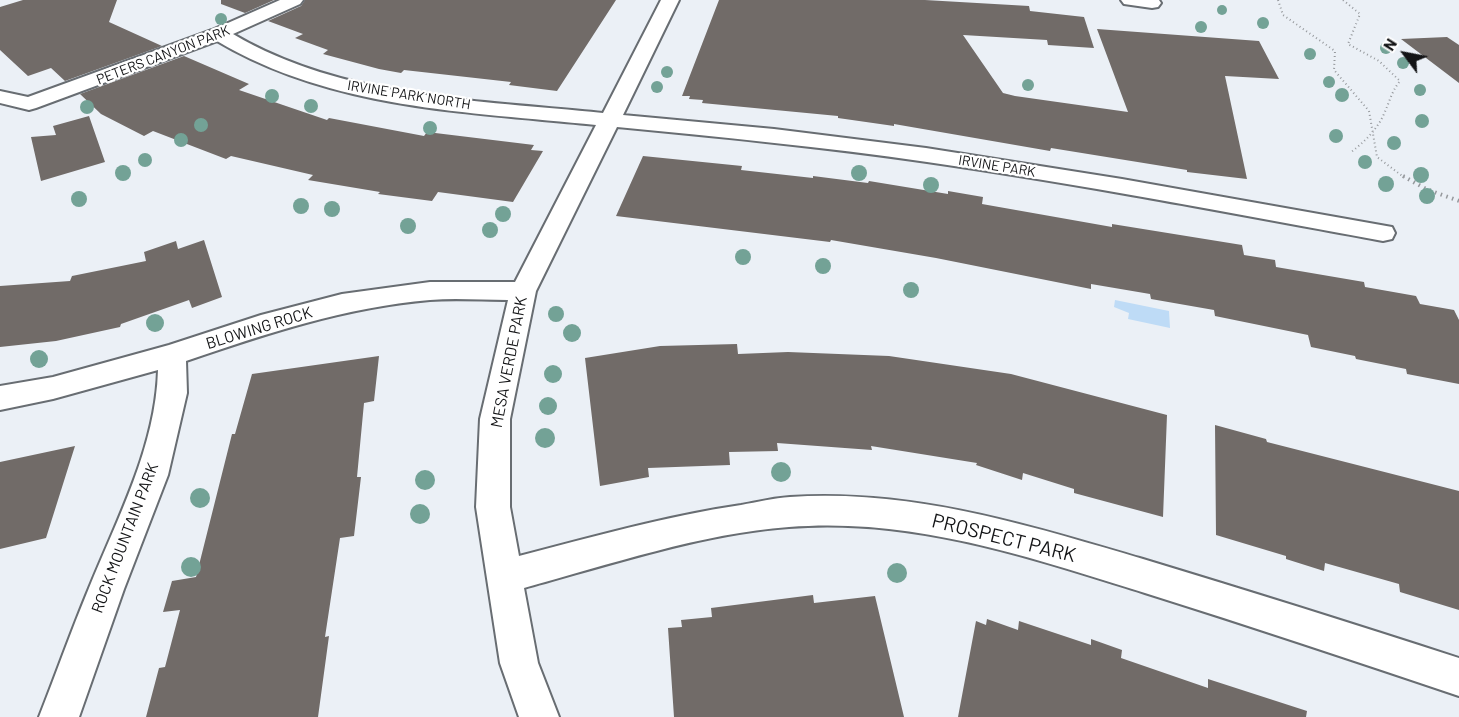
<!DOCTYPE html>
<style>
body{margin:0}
#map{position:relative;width:1459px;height:717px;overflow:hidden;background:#ebf0f6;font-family:Barlow,sans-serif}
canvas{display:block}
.north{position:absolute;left:1375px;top:24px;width:60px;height:60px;-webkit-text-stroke:4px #fff;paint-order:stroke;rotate:302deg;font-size:16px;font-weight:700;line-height:24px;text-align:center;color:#131416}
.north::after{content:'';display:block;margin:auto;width:21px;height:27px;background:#131416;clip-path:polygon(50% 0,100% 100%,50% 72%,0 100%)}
</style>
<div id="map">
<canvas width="1459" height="717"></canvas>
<div class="north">N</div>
</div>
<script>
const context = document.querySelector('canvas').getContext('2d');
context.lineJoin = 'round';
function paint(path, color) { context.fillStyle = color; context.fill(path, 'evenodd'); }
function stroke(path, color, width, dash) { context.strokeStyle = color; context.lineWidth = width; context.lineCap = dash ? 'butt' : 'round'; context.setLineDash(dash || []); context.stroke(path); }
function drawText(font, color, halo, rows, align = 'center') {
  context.font = font + ' Barlow,sans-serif'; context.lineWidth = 4.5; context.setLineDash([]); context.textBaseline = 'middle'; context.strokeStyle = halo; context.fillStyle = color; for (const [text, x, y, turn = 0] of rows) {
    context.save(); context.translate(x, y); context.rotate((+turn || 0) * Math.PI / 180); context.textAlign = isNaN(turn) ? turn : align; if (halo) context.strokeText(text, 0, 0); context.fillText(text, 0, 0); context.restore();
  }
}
paint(new Path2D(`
 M1115 300 1169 311 1170 328 1128 319 1129 313 1114 307Z`), '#bedbf6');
paint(new Path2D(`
 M23 0H117L109 22 162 46 65 81 51 68 28 76 0 50V7Z
 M221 0H274L245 13 221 4Z
 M305 0H616L557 91 509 85 511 82 404 70 401 73 379 69 323 54 328 50 295 38 303 34 268 21 301 6Z
 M719 0H925L1029 6 1030 11 1084 17 1094 48 1048 45 1047 40 963 35 1003 93 1015 96 1128 112 1097 29 1259 41 1279 79 1225 76 1247 179 1187 172V170L1051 148 1050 151 894 124V126L838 118V116L702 103 703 100 689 99 690 96H682Z
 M1447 37 1459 45V83L1401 39Z
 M184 56 249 84 239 90 327 120 329 118 424 136 427 132 534 145 531 150 543 151 513 202 438 192 432 201 378 194 380 192 308 180 313 175 231 156 226 159 153 131 144 136 101 114 80 94Z
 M89 116 105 162 41 181 31 137 56 135 53 126Z
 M643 156 742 166 741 170 813 178V176L868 183 869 181 948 194V191L983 197 982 204 1112 227V224L1242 245 1244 255 1275 260 1276 267 1364 282 1365 287 1416 296 1420 304 1454 310 1459 320V384L1407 374 1406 369 1356 359 1355 356 1311 347 1308 335 1215 316 1214 310 1151 299 1150 294 1091 284V289L936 258 831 240 830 242 616 216Z
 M204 240 222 297 192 308 189 300 121 324 120 327 56 341 0 347V286L70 281 72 276 146 261 144 252 176 241 178 249Z
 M737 344 738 354 788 352 889 356 1011 374 1167 415 1163 517 1074 493V489L1023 473 1022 480 976 465 977 463 871 446 872 450 777 443 778 451 729 452 730 465 648 468 649 477 600 486 585 358 660 346Z
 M379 356 374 401 364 403 357 477H361L354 536 340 538 325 637 329 636 318 717H146L159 668 165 667 180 610 163 612 172 581 196 577 232 434H235L252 374Z
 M1215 425 1266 439 1267 442 1459 491V610L1400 592 1399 584 1325 563 1324 571 1286 559V556L1216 535Z
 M75 446 46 538 0 549V462Z
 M813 595 814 603 875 596 904 717H674L668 628 682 627 681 620 712 617 711 608Z
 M987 619 1018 630 1019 621 1091 645V639L1122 650 1121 658 1208 688V679L1307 711 1306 717H958L976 621 986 625Z`), '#716b68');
const minor = new Path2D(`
 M280 0H303L300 4 233 34C343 99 478 100 603 113L661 0H679L623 115 774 129 926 148 1122 179 1392 227 1395 233 1392 239 1383 241C1231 213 1080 184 927 162 824 147 720 137 617 127L536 291 510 419V507L519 556C592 537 666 516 741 505 757 502 774 498 790 497 913 489 1027 525 1143 559 1249 591 1354 624 1459 658V696C1355 661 1250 626 1145 593 1030 557 912 517 789 527 703 533 608 565 524 588L538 663 559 717H519L500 663 476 507 480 419 508 300C482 300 455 298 430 300 346 307 265 334 186 361L187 393 168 475 124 589 79 717H39C56 674 71 631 89 588 117 519 156 446 158 370L53 399 0 410V386L53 377 169 345 261 315 342 294 430 282H515L596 125C468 112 331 109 217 41L36 108 29 110 0 103V91L28 97 212 30Z
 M1121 0H1159L1161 3 1158 7 1152 8 1124 4Z`);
stroke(minor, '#686d72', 4);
stroke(new Path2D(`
 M1278 0 1283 15 1335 51 1334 70 1369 111 1377 157 1405 178
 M1343 0 1360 14 1348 44 1379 61 1400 81C1391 92 1389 104 1383 116 1376 131 1363 143 1350 153`), '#96999d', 2, [1, 3]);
stroke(new Path2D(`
 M1403 176 1426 189 1459 201`), '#96999d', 4, [1.5, 4.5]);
paint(minor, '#fff');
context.fillStyle = '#73a296';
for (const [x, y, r] of [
 [1222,10,5],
 [221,19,6],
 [1263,23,6],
 [1201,27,6],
 [1386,48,6],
 [1310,54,6],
 [1403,63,6],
 [667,72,6],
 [1329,82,6],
 [1028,85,6],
 [657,87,6],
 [1420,90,6],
 [1342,95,7],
 [272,96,7],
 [311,106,7],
 [87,107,7],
 [1422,121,7],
 [201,125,7],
 [430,128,7],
 [1336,136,7],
 [181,140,7],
 [1394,143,7],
 [145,160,7],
 [1365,162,7],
 [123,173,8],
 [859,173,8],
 [1421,175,8],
 [1386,184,8],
 [931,185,8],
 [1427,196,8],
 [79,199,8],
 [301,206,8],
 [332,209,8],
 [503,214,8],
 [408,226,8],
 [490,230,8],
 [743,257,8],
 [823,266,8],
 [911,290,8],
 [556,314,8],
 [155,323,9],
 [572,333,9],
 [39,359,9],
 [553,374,9],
 [548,406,9],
 [545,438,10],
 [781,472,10],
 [425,480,10],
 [200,498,10],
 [420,514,10],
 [191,567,10],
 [897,573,10]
]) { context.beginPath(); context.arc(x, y, r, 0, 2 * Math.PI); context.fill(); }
drawText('14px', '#131416', '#fff', [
 ["PETERS CANYON PARK",163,55,-21],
 ["IRVINE PARK NORTH",409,95,9],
 ["IRVINE PARK",997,166,9]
]);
drawText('16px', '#131416', '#fff', [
 ["BLOWING ROCK",259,328,-17],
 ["MESA VERDE PARK",509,362,-79],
 ["ROCK MOUNTAIN PARK",125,538,-69]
]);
drawText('20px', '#131416', '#fff', [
 ["PROSPECT PARK",1004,538,14]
]);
</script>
